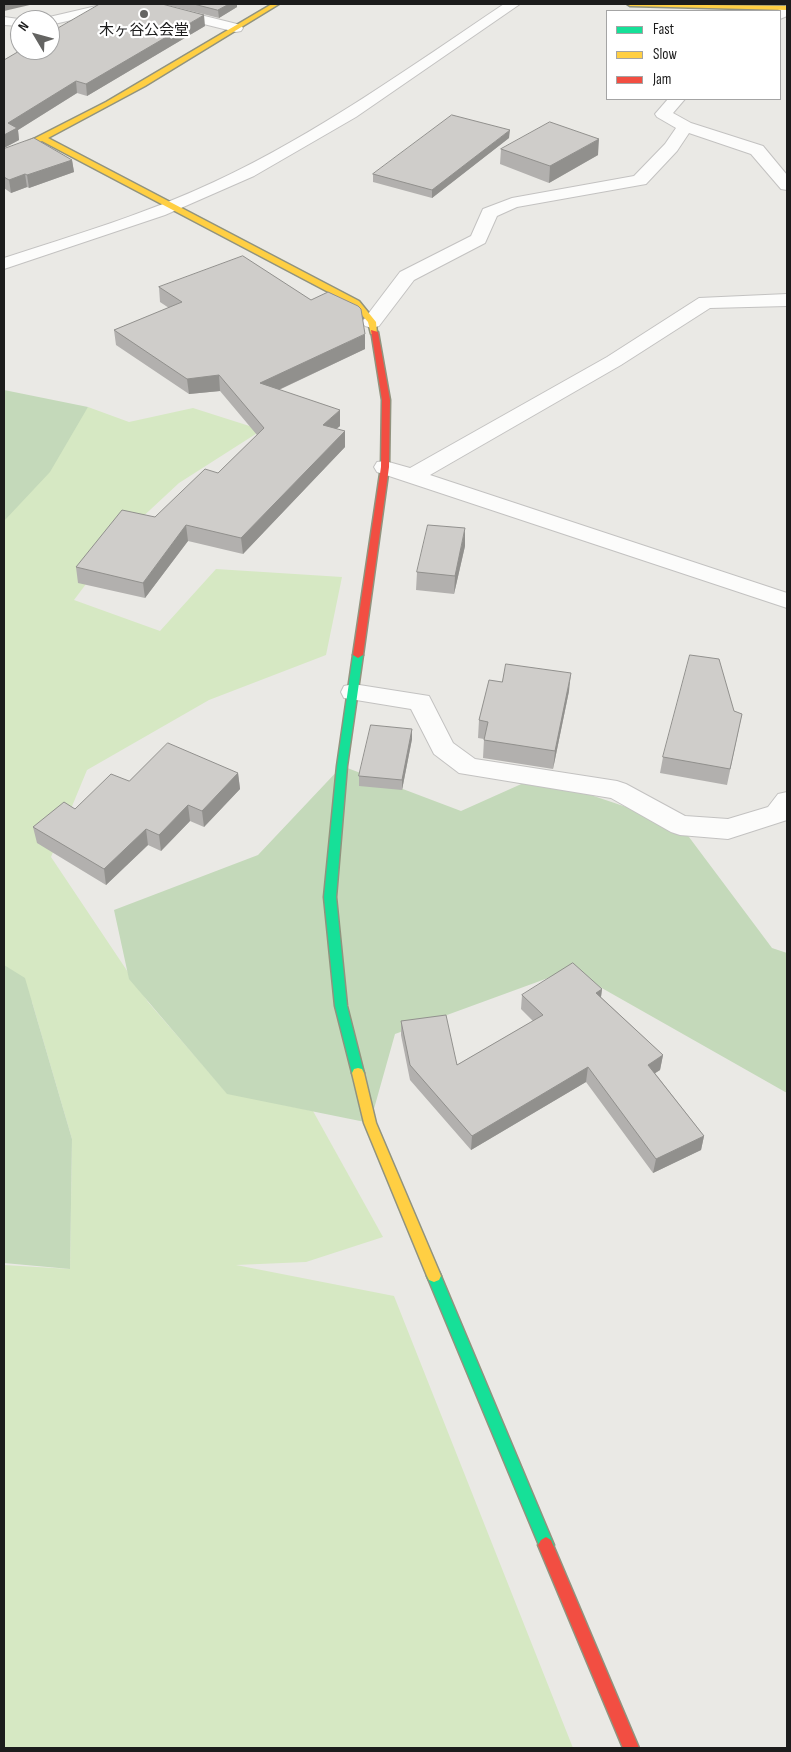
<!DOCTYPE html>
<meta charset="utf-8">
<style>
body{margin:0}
#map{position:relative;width:791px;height:1752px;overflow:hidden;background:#eae9e5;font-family:"Sofia Sans Condensed",sans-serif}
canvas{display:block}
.frame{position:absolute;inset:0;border:5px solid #1c1c1c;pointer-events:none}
.legend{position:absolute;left:606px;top:10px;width:175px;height:90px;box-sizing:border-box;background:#fff;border:1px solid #a4a4a4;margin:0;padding:6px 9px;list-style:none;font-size:15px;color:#1c1c1c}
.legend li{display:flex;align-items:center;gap:10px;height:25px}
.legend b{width:25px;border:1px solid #a4a4a4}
.north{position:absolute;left:10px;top:10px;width:50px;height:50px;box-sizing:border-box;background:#fff;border:1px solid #a4a4a4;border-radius:50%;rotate:307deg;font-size:14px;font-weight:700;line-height:20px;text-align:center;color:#1c1c1c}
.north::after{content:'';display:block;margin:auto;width:18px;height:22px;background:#646462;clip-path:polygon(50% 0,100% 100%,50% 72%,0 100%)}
</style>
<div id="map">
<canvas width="791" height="1752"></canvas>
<div class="frame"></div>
<ul class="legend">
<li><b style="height:6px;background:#16e098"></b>Fast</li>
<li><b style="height:6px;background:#ffcf43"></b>Slow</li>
<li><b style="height:6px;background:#f24e42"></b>Jam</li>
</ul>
<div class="north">N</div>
</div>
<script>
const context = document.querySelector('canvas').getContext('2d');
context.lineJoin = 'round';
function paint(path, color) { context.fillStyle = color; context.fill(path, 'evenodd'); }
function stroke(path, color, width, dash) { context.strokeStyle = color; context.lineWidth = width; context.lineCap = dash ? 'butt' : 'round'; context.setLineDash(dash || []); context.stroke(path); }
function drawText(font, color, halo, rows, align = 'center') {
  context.font = font + ' "Sofia Sans Condensed","Noto Sans JP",sans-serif'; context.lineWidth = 4.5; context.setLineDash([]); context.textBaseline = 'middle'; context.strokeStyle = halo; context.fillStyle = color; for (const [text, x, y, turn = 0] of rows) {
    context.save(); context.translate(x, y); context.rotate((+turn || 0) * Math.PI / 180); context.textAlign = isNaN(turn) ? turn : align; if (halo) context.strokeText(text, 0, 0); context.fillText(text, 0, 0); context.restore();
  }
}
paint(new Path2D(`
 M88 407 129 422 193 408 262 430 179 483 122 536 74 600 160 631 216 569 342 577 326 655 209 700 87 770 51 857 148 1002 227 1093 313 1111 383 1237 306 1262 236 1265 394 1296 573 1748H4V1265L70 1269 72 1139 32 1002 4 981V511Z`), '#d6e8c3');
paint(new Path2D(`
 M4 390 88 407 50 472 4 521Z
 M342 766 461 811 537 777 680 825 772 948 787 953V1093L570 970 395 1034 370 1123 227 1094 129 979 114 910 258 855Z
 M4 965 25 978 72 1139 70 1269 4 1263Z`), '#c4d9ba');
const street = new Path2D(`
 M105 4H130L128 7 50 25V20H43L45 18Z
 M133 4H156L241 25 243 28 241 31 236 32 135 7Z
 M504 4H520L356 117 254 176 165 215 4 269V258C74 235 146 214 214 182 317 134 410 67 504 4Z
 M787 5V16L780 19V11H776Z
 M4 17 26 20H20V26L4 25Z
 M668 99H685L673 113 691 123 763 146 787 175V190L781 189 751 154 689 133 677 151 646 184 517 207 497 216 485 243 414 280 379 326 372 328 365 326 362 322 400 272 471 236 483 209 512 198 634 176 665 144 676 128 657 117 655 114Z
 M787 294V306L710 308 621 365 430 475 787 593V608L377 472 374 467 377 462 385 461 410 468 607 357 699 298Z
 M353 684 429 696 453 743 475 759 617 781 626 784 685 816 728 819 768 807 778 794 787 792V820L728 839 680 835 671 832 611 798 459 773 434 754 411 709 344 698 341 692 344 686Z`);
const fast = new Path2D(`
 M358 652 363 655 347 766 336 897 347 1006 364 1073 362 1077 358 1078 354 1077 352 1073 335 1006 324 897 337 766 353 655Z
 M434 1270 439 1272 441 1276 554 1545 551 1550 546 1553 541 1550 427 1276 429 1272Z`);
const slow = new Path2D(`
 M272 4H279L145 86 48 138 359 301 376 322 377 334H371L368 322 353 305 42 141 4 158V154L106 102Z
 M627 4 787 6V10L630 6Z
 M358 1068 362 1069 364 1073 376 1123 441 1276 439 1280 434 1282 429 1280 427 1276 364 1123 352 1073 354 1069Z`);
const jam = new Path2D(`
 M371 330 378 332 390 400 389 467 363 655 358 658 353 655 381 467 382 400Z
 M546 1537 551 1540 639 1748H623L538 1545 541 1540Z`);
stroke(street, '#c3c2c1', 2);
stroke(fast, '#91937e', 3);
stroke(slow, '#91937e', 3);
stroke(jam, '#91937e', 3);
paint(street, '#fcfcfb');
paint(fast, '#16e098');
paint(slow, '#ffcf43');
paint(jam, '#f24e42');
paint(new Path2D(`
 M163 4H237V7L219 18Z
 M205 26 87 96 77 93 18 130 19 140 4 148V60Z
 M509 138 432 198 373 182V174Z
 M4 149 72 160 74 172 29 188 27 187 11 193 4 188Z
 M501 149 598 155 549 183 500 164Z
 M159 287 365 349 279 390 340 426 336 429 345 447 243 554 188 541 145 598 78 583 76 567 155 517 218 473 257 435 220 391 189 394 116 345 114 330 169 308 160 302Z
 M465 546 454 594 416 590 417 572Z
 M569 691 553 769 483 758 484 739 478 738 479 720Z
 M734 711 742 714 727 785 660 773 663 757Z
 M412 729V739L402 790 359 786V776Z
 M238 773 240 789 204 827 190 821 161 851 148 845 106 885 37 843 33 827 75 809 129 781Z
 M602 989 601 997 663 1055 660 1070 655 1073 704 1136 701 1150 653 1173 586 1082 471 1150 410 1080 401 1035V1021L457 1065 533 1021 521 1009 522 995Z`), '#b2b0ae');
paint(new Path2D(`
 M4 4H34L4 11Z
 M229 4H237V7L219 18 218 10Z
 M204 15 205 26 87 96 86 84Z
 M76 81 77 93 18 130 19 140 4 148V135L8 123Z
 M510 130 509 138 432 198V190Z
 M599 139 598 155 549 183 550 166Z
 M72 160 74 172 29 188 27 175Z
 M25 174 27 187 11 193 9 180Z
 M365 334V349L261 398 260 383Z
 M219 375 220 391 189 394 187 379Z
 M340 410V426L323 440V425Z
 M345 431V447L243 554 241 538Z
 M186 525 188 541 145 598 143 583Z
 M465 528V546L454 594 455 576Z
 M571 673 569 691 553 769 555 751Z
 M412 729V739L402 790V780Z
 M238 773 240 789 204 827 202 811Z
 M188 805 190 821 161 851 159 835Z
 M146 829 148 845 106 885 104 869Z
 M602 989 600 1004 596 993Z
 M663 1055 660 1070 646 1079 648 1065Z
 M588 1067 586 1082 471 1150 472 1136Z
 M704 1136 701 1150 653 1173 656 1159Z`), '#91908d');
const building = new Path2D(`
 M100 4H162L204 15 86 84 76 81 8 123 17 128 4 135V60L21 50H50V33Z
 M194 4H229L218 10Z
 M452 115 510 130 432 190 373 174Z
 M550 122 599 139 550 166 501 149Z
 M34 138 72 160 27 175 25 174 9 180 4 177V149Z
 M243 256 311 300 328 292 358 306 361 309 365 334 260 383 340 410 323 425 345 431 241 538 186 525 143 583 76 567 122 510 155 517 205 469 218 473 264 428 219 375 187 379 114 330 182 302 159 287Z
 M428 525 465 528 455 576 417 572Z
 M690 655 719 659 734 711 742 714 730 769 663 757Z
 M506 664 571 673 555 751 484 740 488 722 479 720 489 680 502 682Z
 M371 725 412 729 402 780 359 776Z
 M168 743 238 773 202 811 188 805 159 835 146 829 104 869 33 827 64 802 75 809 111 774 129 781Z
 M573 963 602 989 596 993 663 1055 648 1065 704 1136 656 1159 588 1067 472 1136 410 1065 401 1021 446 1015 457 1065 543 1015 522 995Z`);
paint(building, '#cfcdca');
stroke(building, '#91908d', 1);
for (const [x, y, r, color] of [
 [144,14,5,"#646462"]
]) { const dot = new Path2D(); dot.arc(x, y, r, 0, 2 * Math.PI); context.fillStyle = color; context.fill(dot); stroke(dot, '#fff', 2); }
drawText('15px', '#1c1c1c', '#fff', [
 ["木ヶ谷公会堂",144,31]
]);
</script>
